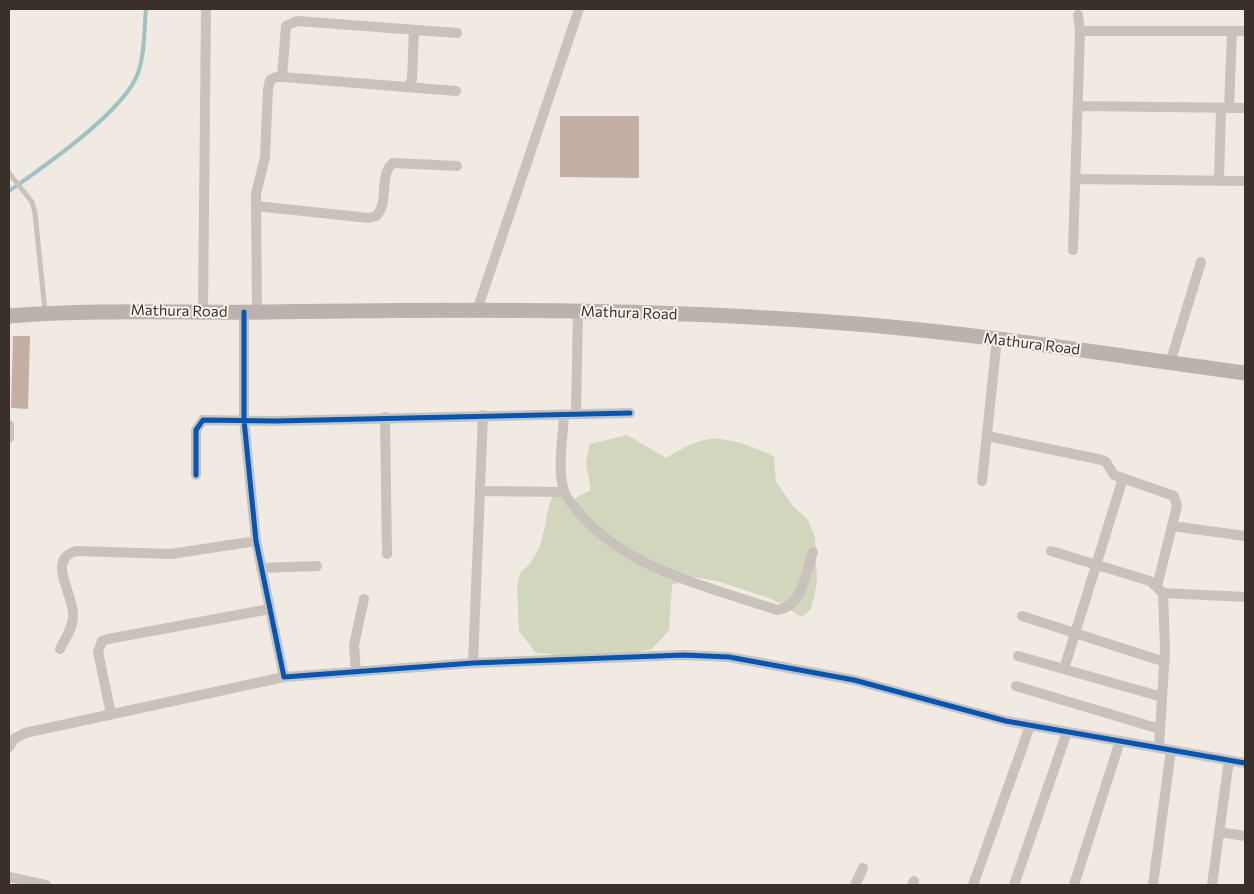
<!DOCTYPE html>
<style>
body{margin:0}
#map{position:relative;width:1254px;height:894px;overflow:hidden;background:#f0eae3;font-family:Commissioner,sans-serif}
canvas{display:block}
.frame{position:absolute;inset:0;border:10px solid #3b2f29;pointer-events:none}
</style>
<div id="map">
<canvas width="1254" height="894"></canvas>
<div class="frame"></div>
</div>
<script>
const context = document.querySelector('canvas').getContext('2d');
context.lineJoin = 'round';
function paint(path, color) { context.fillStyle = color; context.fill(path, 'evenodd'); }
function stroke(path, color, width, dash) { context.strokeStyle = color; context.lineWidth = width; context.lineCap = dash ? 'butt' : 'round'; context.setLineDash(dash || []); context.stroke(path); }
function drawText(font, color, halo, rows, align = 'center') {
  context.font = font + ' Commissioner,sans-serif'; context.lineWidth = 4; context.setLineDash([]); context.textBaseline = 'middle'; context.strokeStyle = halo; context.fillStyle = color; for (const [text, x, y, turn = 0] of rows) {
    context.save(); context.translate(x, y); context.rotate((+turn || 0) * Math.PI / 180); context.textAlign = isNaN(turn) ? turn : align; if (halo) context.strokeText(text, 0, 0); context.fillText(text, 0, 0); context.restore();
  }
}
paint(new Path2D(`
 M627 435 666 458C680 450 694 441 710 439 726 437 760 448 774 457L776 482 793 506 808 520 815 538 817 583 811 609 802 617 772 599 717 581 695 577 672 585 669 630 652 649 600 659 536 653 519 631 517 588 520 573C548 550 541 526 553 494L572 500 591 490 586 462 590 444Z`), '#d1d6bc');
stroke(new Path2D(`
 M9 191C42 168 125 111 138 73 145 54 144 29 146 9`), '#9dc3c4', 4);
paint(new Path2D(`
 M560 116H639V178L560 177Z
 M13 336H30L28 409 11 408Z`), '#c5aea3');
stroke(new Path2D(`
 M9 173 32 202 35 213 45 311`), '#c9c2bc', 5);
stroke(new Path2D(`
 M1080 31H1245
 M282 77 456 91
 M409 87 412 79 414 30
 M1078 106 1245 108
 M1229 108 1232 31
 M1076 179 1245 181
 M1219 180 1221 108
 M256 206 369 218 376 216C390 203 378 175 393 163L457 166
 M1073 250 1080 31 1078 15
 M477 310 579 9
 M203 311 206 9
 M244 312V420L256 541 284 677 473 663 684 655 729 657 854 680 1006 721 1245 763
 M257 312 256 194 265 157 268 89 270 80 276 77H282L286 26 297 21 457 33
 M1170 363 1201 262
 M576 414 578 311
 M564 415C563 438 557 468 564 491 567 500 575 508 581 515 631 571 709 587 777 610 803 607 806 572 813 552
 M385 417 387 554
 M9 425V438
 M987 436 1102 460 1106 462 1114 475 1174 496 1177 506 1157 586
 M196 475V430L203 420 275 421 630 413
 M982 481 997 339
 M480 491 564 492
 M1172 526 1245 536
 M1051 551 1150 581 1163 593 1165 649 1159 748
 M261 568 317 566
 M1163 593 1245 597
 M1022 616 1165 662
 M60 649C65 639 73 628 73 616 75 595 45 560 76 551L171 554 256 541
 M1018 656 1162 697
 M473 663 483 415
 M1064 669 1123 478
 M356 672 354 645 364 599
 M1016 686 1160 729
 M111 714 98 652 102 641 108 639 270 609
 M9 747 14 739 25 733 284 677
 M1219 832 1245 836
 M9 877 46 885
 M855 885 863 868
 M912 885 914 881
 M973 885 1030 726
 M1014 885 1067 732
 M1074 885 1120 741
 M1153 885 1171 750
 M1212 885 1229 760`), '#c9c2bc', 10);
stroke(new Path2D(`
 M9 316C96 309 183 313 270 312 461 309 653 308 843 323 978 333 1111 355 1245 373`), '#bab2ac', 15);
stroke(new Path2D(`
 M244 312V420L256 541 284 677 473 663 684 655 729 657 854 680 1006 721 1245 763
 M196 475V430L203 420 275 421 630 413`), '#0057b8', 5);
drawText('15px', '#3b2f29', '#fcf5ec', [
 ["Mathura Road",179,311,1],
 ["Mathura Road",629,313,2],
 ["Mathura Road",1032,344,7]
]);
</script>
